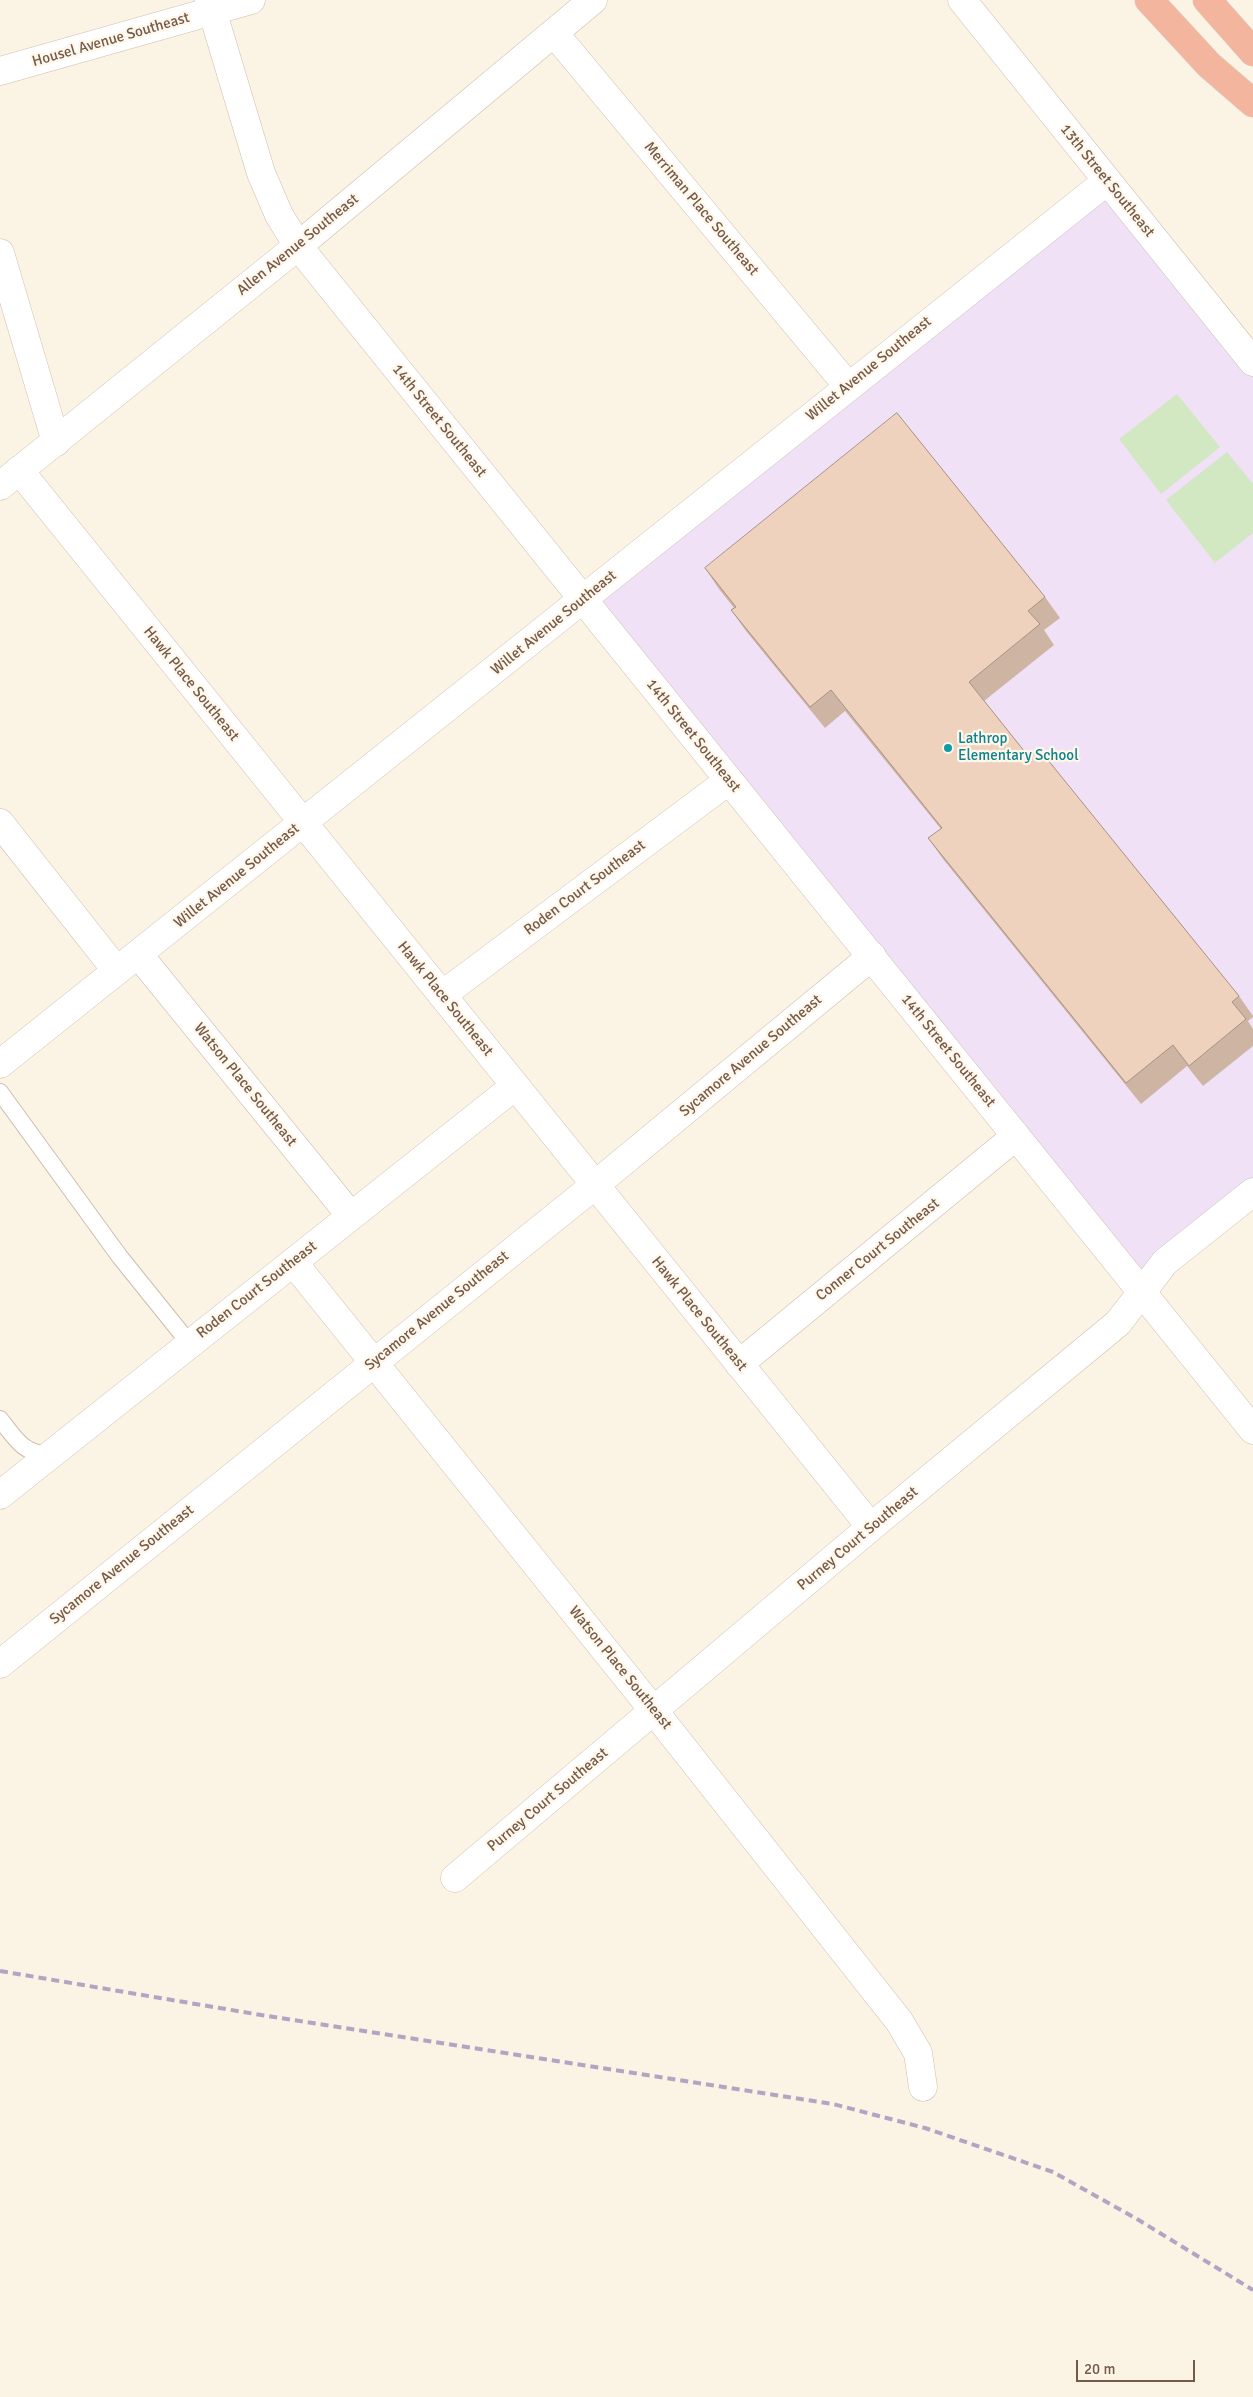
<!DOCTYPE html>
<style>
body{margin:0}
#map{position:relative;width:1253px;height:2397px;overflow:hidden;background:#fbf3e4;font-family:Signika,sans-serif}
canvas{display:block}
.scale{position:absolute;left:1076px;top:2360px;width:119px;height:22px;box-sizing:border-box;border:2px solid #735a4b;border-top:0;padding-left:6px;font-size:15px;line-height:18px;white-space:nowrap;color:#735a4b;-webkit-text-stroke:4px #fef7ea;paint-order:stroke}
</style>
<div id="map">
<canvas width="1253" height="2397"></canvas>
<div class="scale">20 m</div>
</div>
<script>
const context = document.querySelector('canvas').getContext('2d');
context.lineJoin = 'round';
function paint(path, color) { context.fillStyle = color; context.fill(path, 'evenodd'); }
function stroke(path, color, width, dash) { context.strokeStyle = color; context.lineWidth = width; context.lineCap = dash ? 'butt' : 'round'; context.setLineDash(dash || []); context.stroke(path); }
function drawText(font, color, halo, rows, align = 'center') {
  context.font = font + ' Signika,sans-serif'; context.lineWidth = 4.5; context.setLineDash([]); context.textBaseline = 'middle'; context.strokeStyle = halo; context.fillStyle = color; for (const [text, x, y, turn = 0] of rows) {
    context.save(); context.translate(x, y); context.rotate((+turn || 0) * Math.PI / 180); context.textAlign = isNaN(turn) ? turn : align; if (halo) context.strokeText(text, 0, 0); context.fillText(text, 0, 0); context.restore();
  }
}
paint(new Path2D(`
 M1107 181 1253 362V1192L1143 1291 583 600Z`), '#f0e1f7');
paint(new Path2D(`
 M1177 394 1220 447 1161 494 1119 439Z
 M1227 452 1253 484V533L1215 563 1166 500Z`), '#d2e8c3');
const service = new Path2D(`
 M0 1092 120 1257 190 1344
 M0 1419C16 1439 22 1453 49 1455`);
const minor = new Path2D(`
 M962 0 1253 362
 M554 33 848 386
 M0 71 251 0
 M298 246 593 0
 M0 253 56 442
 M19 470 871 1527
 M0 823 117 971
 M138 954 351 1216
 M442 995 728 781
 M0 1064 1107 181
 M293 1262 654 1711 899 2021 918 2053 923 2087
 M739 1364 1016 1136
 M0 1495 515 1086
 M0 1664 595 1185 872 956
 M455 1878 871 1527 1118 1323 1165 1262 1253 1192`);
const tertiary = new Path2D(`
 M209 0 261 173 279 215 298 246 1253 1430
 M0 486 298 246`);
const motorway = new Path2D(`
 M1149 0 1209 65 1253 103
 M1207 0 1253 52`);
stroke(service, '#cebdae', 18);
stroke(minor, '#cebdae', 29);
stroke(tertiary, '#cebdae', 29);
stroke(motorway, '#dbd4d0', 29);
stroke(service, '#fff', 16);
stroke(minor, '#fff', 28);
stroke(tertiary, '#fff', 28);
stroke(motorway, '#f3b59d', 28);
stroke(new Path2D(`
 M0 1971 261 2015 833 2104 925 2128 1053 2172 1137 2219 1253 2290`), '#b5a3c4', 4, [8, 5]);
paint(new Path2D(`
 M705 568 1045 597 1060 618 1044 630 1054 645 984 701 1029 757 1239 996 1253 1016V1017L1248 1021 1253 1029V1046L1203 1086 1187 1066 1141 1104 943 859 928 838 941 829 845 711 825 728 746 631 731 610 734 608 719 589Z`), '#ceb5a3');
const building = new Path2D(`
 M897 413 1045 597 1028 611 1040 624 969 682 1029 757 1039 749 1239 996 1232 1002 1246 1019 1189 1066 1173 1045 1126 1083 928 838 942 828 831 690 810 707 731 610 736 607 705 568Z`);
paint(building, '#efd2bd');
stroke(building, '#a79384', 1);
for (const [x, y, r, color] of [
 [948,748,5,"#0f9aa8"]
]) { const dot = new Path2D(); dot.arc(x, y, r, 0, 2 * Math.PI); context.fillStyle = color; context.fill(dot); stroke(dot, '#fef7ea', 2); }
drawText('15px', '#735a4b', '#fef7ea', [
 ["Housel Avenue Southeast",111,40,-16],
 ["13th Street Southeast",1107,181,51],
 ["Merriman Place Southeast",701,209,50],
 ["Allen Avenue Southeast",298,245,-39],
 ["Willet Avenue Southeast",869,369,-39],
 ["14th Street Southeast",439,421,51],
 ["Willet Avenue Southeast",554,623,-39],
 ["Hawk Place Southeast",191,684,51],
 ["14th Street Southeast",693,736,51],
 ["Willet Avenue Southeast",237,876,-39],
 ["Roden Court Southeast",585,888,-37],
 ["Hawk Place Southeast",445,999,51],
 ["14th Street Southeast",948,1051,51],
 ["Sycamore Avenue Southeast",751,1056,-40],
 ["Watson Place Southeast",245,1085,51],
 ["Conner Court Southeast",878,1250,-39],
 ["Roden Court Southeast",257,1290,-38],
 ["Sycamore Avenue Southeast",437,1311,-39],
 ["Hawk Place Southeast",699,1314,51],
 ["Purney Court Southeast",858,1539,-40],
 ["Sycamore Avenue Southeast",122,1565,-39],
 ["Watson Place Southeast",620,1668,51],
 ["Purney Court Southeast",548,1800,-40]
]);
drawText('15px', '#0d838f', '#fef7ea', [
 ["Lathrop",958,739],
 ["Elementary School",958,756]
], 'left');
</script>
